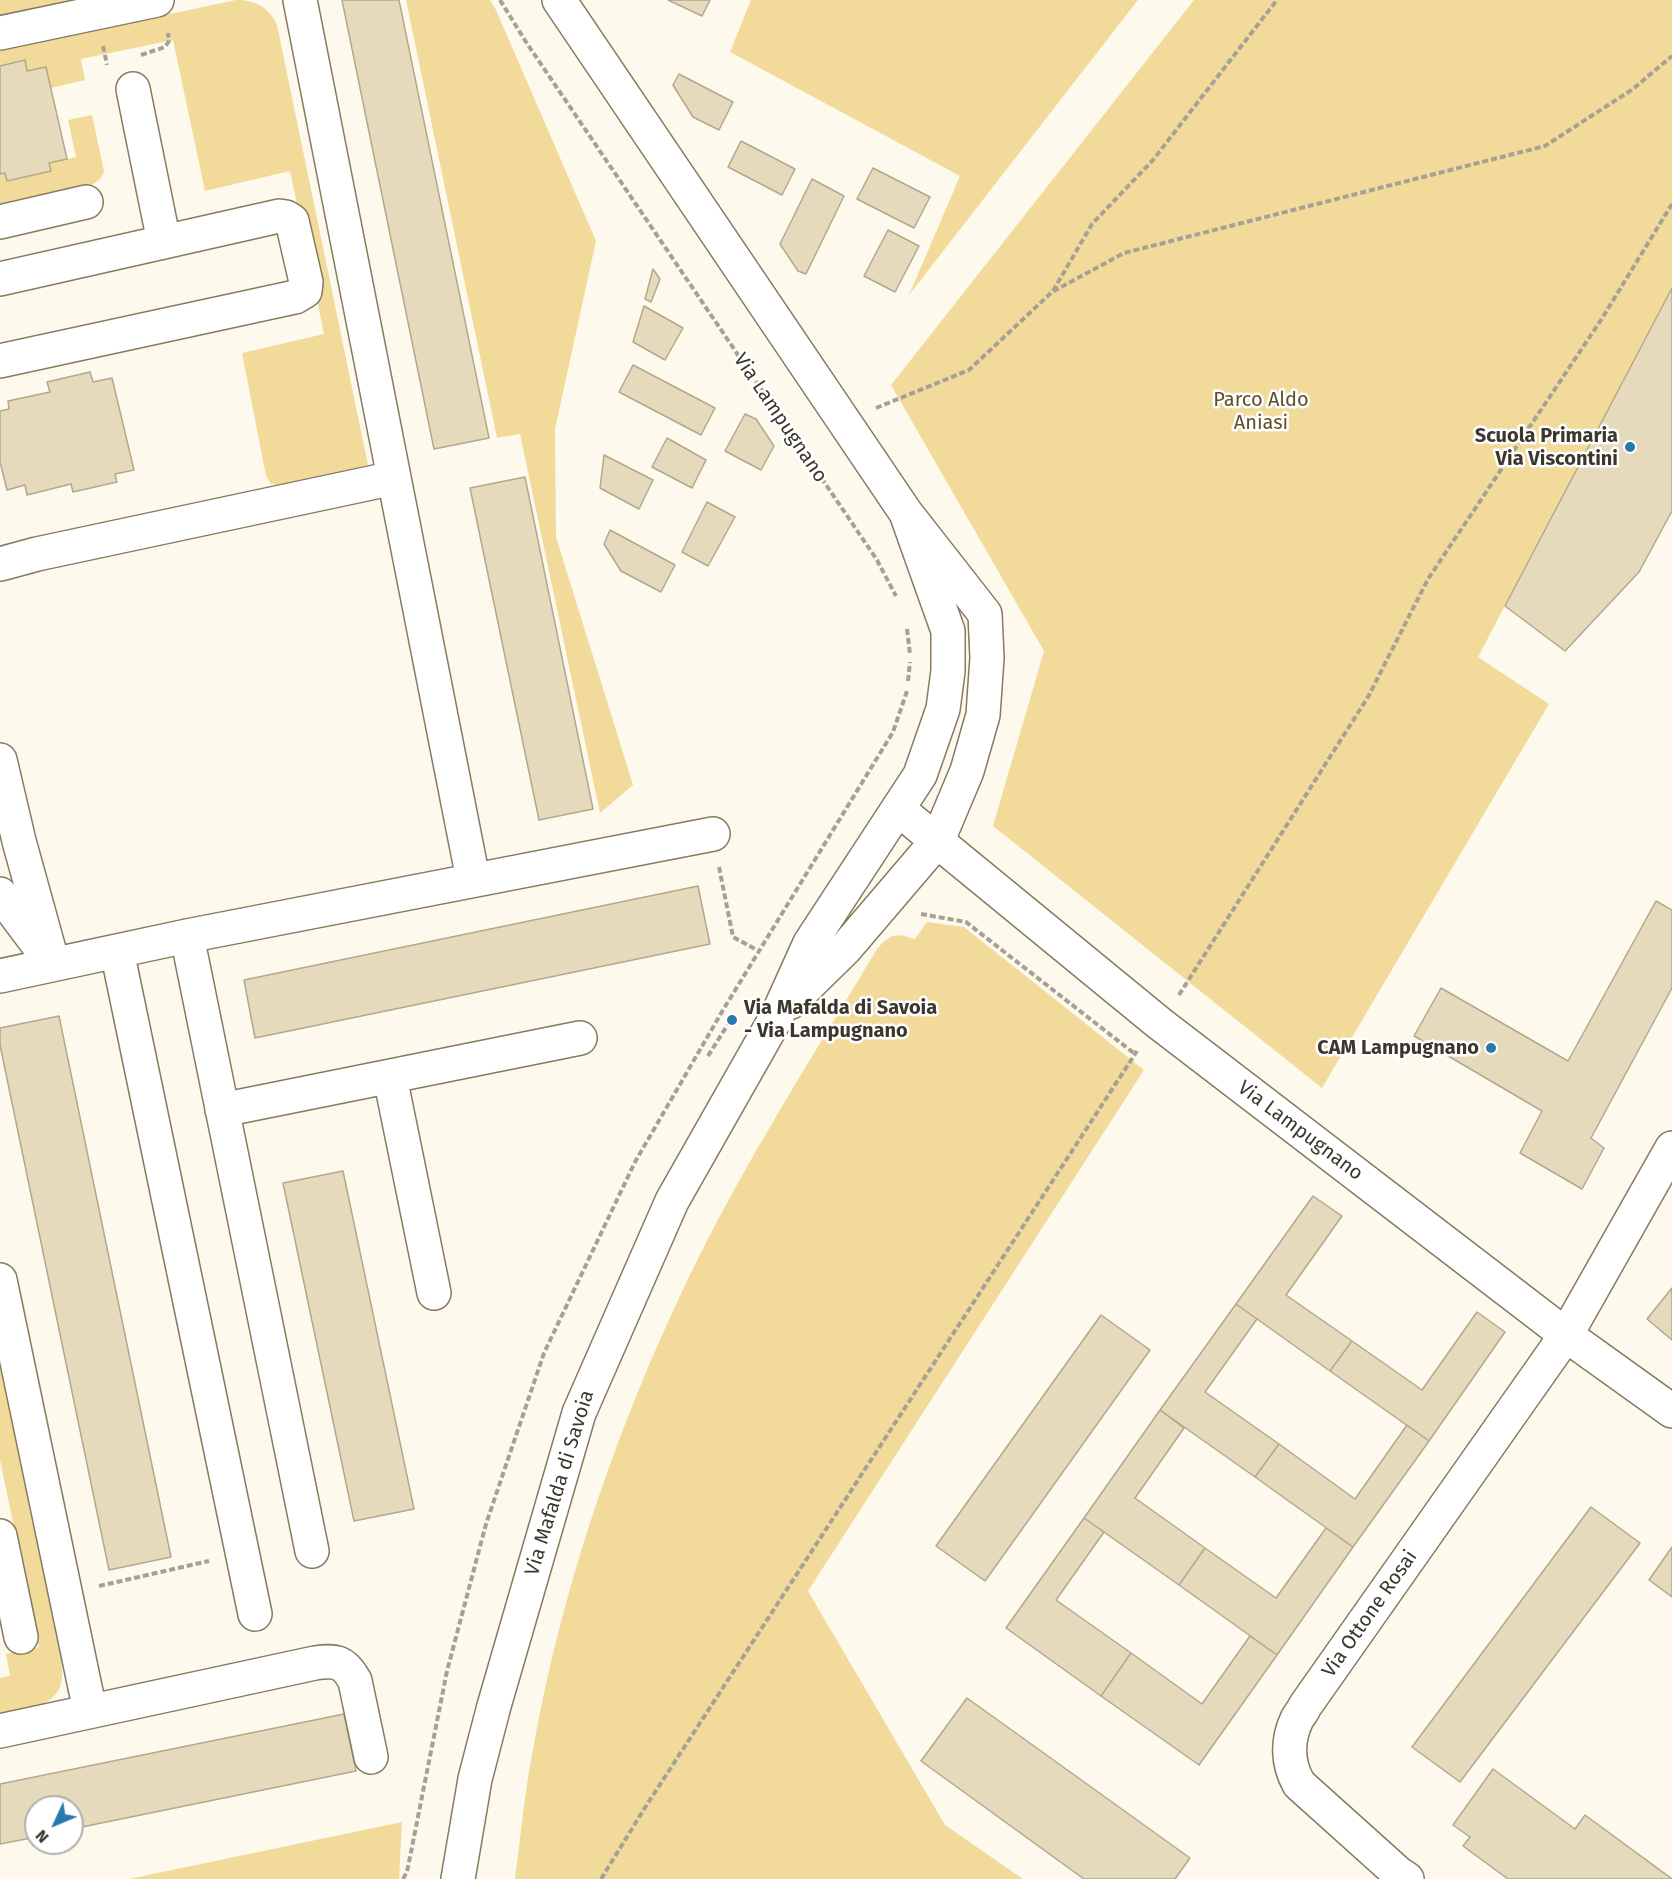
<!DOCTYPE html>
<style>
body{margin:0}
#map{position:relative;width:1672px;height:1879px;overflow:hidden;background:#fdf9ed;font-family:"Fira Sans",sans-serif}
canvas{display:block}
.north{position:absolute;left:24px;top:1795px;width:60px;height:60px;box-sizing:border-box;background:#fff;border:2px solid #b1afab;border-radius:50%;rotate:226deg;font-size:16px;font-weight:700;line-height:24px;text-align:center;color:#3c372c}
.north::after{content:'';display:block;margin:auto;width:21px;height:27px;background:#287aab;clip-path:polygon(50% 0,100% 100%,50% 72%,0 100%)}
</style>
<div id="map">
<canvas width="1672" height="1879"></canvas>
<div class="north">N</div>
</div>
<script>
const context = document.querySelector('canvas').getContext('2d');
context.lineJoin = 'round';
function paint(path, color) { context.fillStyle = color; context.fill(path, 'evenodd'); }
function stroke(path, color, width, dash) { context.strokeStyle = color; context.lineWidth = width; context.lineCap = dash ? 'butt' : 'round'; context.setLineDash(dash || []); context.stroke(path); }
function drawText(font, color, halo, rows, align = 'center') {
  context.font = font + ' "Fira Sans",sans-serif'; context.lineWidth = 5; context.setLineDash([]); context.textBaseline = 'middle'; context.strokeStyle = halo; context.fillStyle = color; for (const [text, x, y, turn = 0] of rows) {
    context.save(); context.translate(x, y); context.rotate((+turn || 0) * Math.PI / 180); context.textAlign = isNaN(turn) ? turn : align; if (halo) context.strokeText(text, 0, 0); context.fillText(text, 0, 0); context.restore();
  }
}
paint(new Path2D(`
 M0 0H75L0 16Z
 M236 0C255 0 269 7 277 25L368 465 277 485 271 484 266 476 242 353 324 334 290 171 205 191 173 40 81 59 85 80 51 88 46 67 27 71 25 61 0 66V50Z
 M406 0H490L496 10 596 241 555 429 556 537 633 785 600 813 520 434 497 438Z
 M751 0H1138L909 295 960 176 730 52Z
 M1194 0H1672V288L1478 657 1549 704 1322 1088 993 826 1044 651 891 385Z
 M92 115 104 171C102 179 97 182 90 186L0 206V174L5 173 7 181 51 171 49 163 76 157 68 120Z
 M927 922 964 927 1144 1070 808 1591 945 1825 1023 1879H515C521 1834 525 1788 534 1744 561 1595 610 1448 673 1311 730 1185 806 1068 877 949 891 933 896 933 915 939Z
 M0 1363 60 1654C71 1705 40 1706 0 1715V1678L10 1676 6 1654 39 1647 0 1460Z
 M402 1822 399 1879H129Z`), '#f2da9a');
const building = new Path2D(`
 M342 0H399L489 438 434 449Z
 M668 0H710L702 16Z
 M25 60 27 71 46 67 67 159 49 163 51 171 7 181 5 173 0 174V66Z
 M679 74 733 102 719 130 693 117 673 85Z
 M741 141 795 169 782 195 728 167Z
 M873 168 930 197 914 228 857 199Z
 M812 179 844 196 806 274 798 271 780 244Z
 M888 230 919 246 895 292 864 276Z
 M653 269 660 279 651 302 645 299Z
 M1672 288V511L1639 572 1565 651 1505 606Z
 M644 306 683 328 665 360 633 342Z
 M633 365 715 408 701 435 619 392Z
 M90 372 93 382 112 378 134 470 115 474 117 482 73 492 71 484 27 495 25 485 7 490 0 462V411L9 409 8 401 50 392 47 382Z
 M745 414 756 419 774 446 761 470 725 451Z
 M667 438 706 460 692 488 652 467Z
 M604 455 653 480 639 509 600 488Z
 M525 477 593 809 539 820 470 488Z
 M707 502 735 517 708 566 682 552Z
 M610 530 675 565 661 592 621 571 604 544Z
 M698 886 710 944 255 1038 244 980Z
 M1656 901 1672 910V988L1591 1138 1604 1148 1582 1189 1520 1153 1542 1111 1414 1036 1441 988 1568 1061Z
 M59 1016 171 1557 109 1570 0 1045V1028Z
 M343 1171 414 1509 354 1521 283 1183Z
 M1313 1196 1342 1216 1286 1295 1352 1341 1330 1371 1236 1304Z
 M1672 1288V1340L1647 1319Z
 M1236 1304 1257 1319 1205 1392 1279 1444 1255 1477 1160 1410Z
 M1477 1312 1505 1332 1429 1441 1330 1371 1352 1341 1422 1390Z
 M1101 1315 1150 1350 985 1581 936 1546Z
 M1160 1410 1184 1428 1135 1498 1205 1548 1179 1585 1084 1518Z
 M1407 1425 1429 1441 1353 1547 1255 1477 1279 1444 1355 1499Z
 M1591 1507 1640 1543 1460 1782 1412 1747Z
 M1084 1518 1104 1532 1056 1600 1131 1653 1101 1696 1006 1628Z
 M1326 1528 1353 1547 1277 1655 1179 1585 1205 1548 1276 1598Z
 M1672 1547V1597L1649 1580Z
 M1250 1636 1277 1655 1199 1765 1101 1696 1131 1653 1202 1704Z
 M967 1698 1190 1858 1175 1879H1084L921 1761Z
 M344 1714 356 1771 72 1829V1807H36V1837L0 1844V1784Z
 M1493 1769 1575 1829 1585 1815 1672 1879H1508L1463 1846 1470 1837 1453 1825Z`);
paint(building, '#e6dabd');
stroke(building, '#b3a88c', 1.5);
const minor = new Path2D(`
 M300 0 473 879
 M559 0 906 513 985 614 987 658 983 715 967 771 938 840 845 949 791 1002
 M0 33 157 0
 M133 89 164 242
 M0 222 86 202
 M0 279 279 216 286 217 292 221 306 282 305 291 295 297 0 361
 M0 564 37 554 394 478
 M0 760 19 841 53 964
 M898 809 1159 1023 1566 1335 1672 1411
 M0 894 42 950
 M187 936 312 1551
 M117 951 255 1614
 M0 976 187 936 713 834
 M390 1077 434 1293
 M222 1110 580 1038
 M0 1280 90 1711
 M0 1536 21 1637
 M0 1731 315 1663C336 1660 344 1661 355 1681L371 1757
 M458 1879 475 1779 494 1706 579 1413 672 1201 777 1016 810 943 920 775 943 709 948 671V631L906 513
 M1407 1879 1398 1873 1299 1784C1287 1763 1287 1740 1297 1719 1300 1714 1303 1711 1305 1706L1566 1335 1672 1148`);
stroke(minor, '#857b60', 36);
stroke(new Path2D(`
 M500 0 526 42 877 560 896 596
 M103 46 107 65
 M141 55 165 47 169 41 168 33
 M1053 291 1092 224 1153 160 1277 0
 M876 408 969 370 1052 292 1124 253 1545 146 1633 89 1672 56
 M907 629 910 654
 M908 681 910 662
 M719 867 733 937 759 951
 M921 914 966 922 1135 1054
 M1179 995 1368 697 1428 579 1601 320 1672 204
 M708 1056 730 1021
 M99 1586 209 1561
 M403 1879 407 1872 447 1671 486 1524 544 1353 635 1162 723 1010 893 732 907 691
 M601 1879 646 1806 1137 1051`), '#a5a195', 4, [6, 3]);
stroke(minor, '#fff', 33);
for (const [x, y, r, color] of [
 [1630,447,6,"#287aab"],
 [732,1020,6,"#287aab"],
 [1491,1048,6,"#287aab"]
]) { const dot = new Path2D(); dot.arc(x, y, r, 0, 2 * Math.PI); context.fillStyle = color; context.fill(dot); stroke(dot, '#fff', 2); }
drawText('20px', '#5f5028', '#fff', [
 ["Parco Aldo",1261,400],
 ["Aniasi",1261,423]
]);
drawText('20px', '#3c372c', '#fff', [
 ["Via Lampugnano",780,418,56],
 ["Via Lampugnano",1300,1131,37],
 ["Via Mafalda di Savoia",560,1483,-73],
 ["Via Ottone Rosai",1370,1614,-55]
]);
drawText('bold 20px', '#3c372c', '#fff', [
 ["Scuola Primaria",1618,436],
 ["Via Viscontini",1618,459],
 ["Via Mafalda di Savoia",744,1008,"left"],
 ["- Via Lampugnano",744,1031,"left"],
 ["CAM Lampugnano",1479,1048]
], 'right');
</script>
